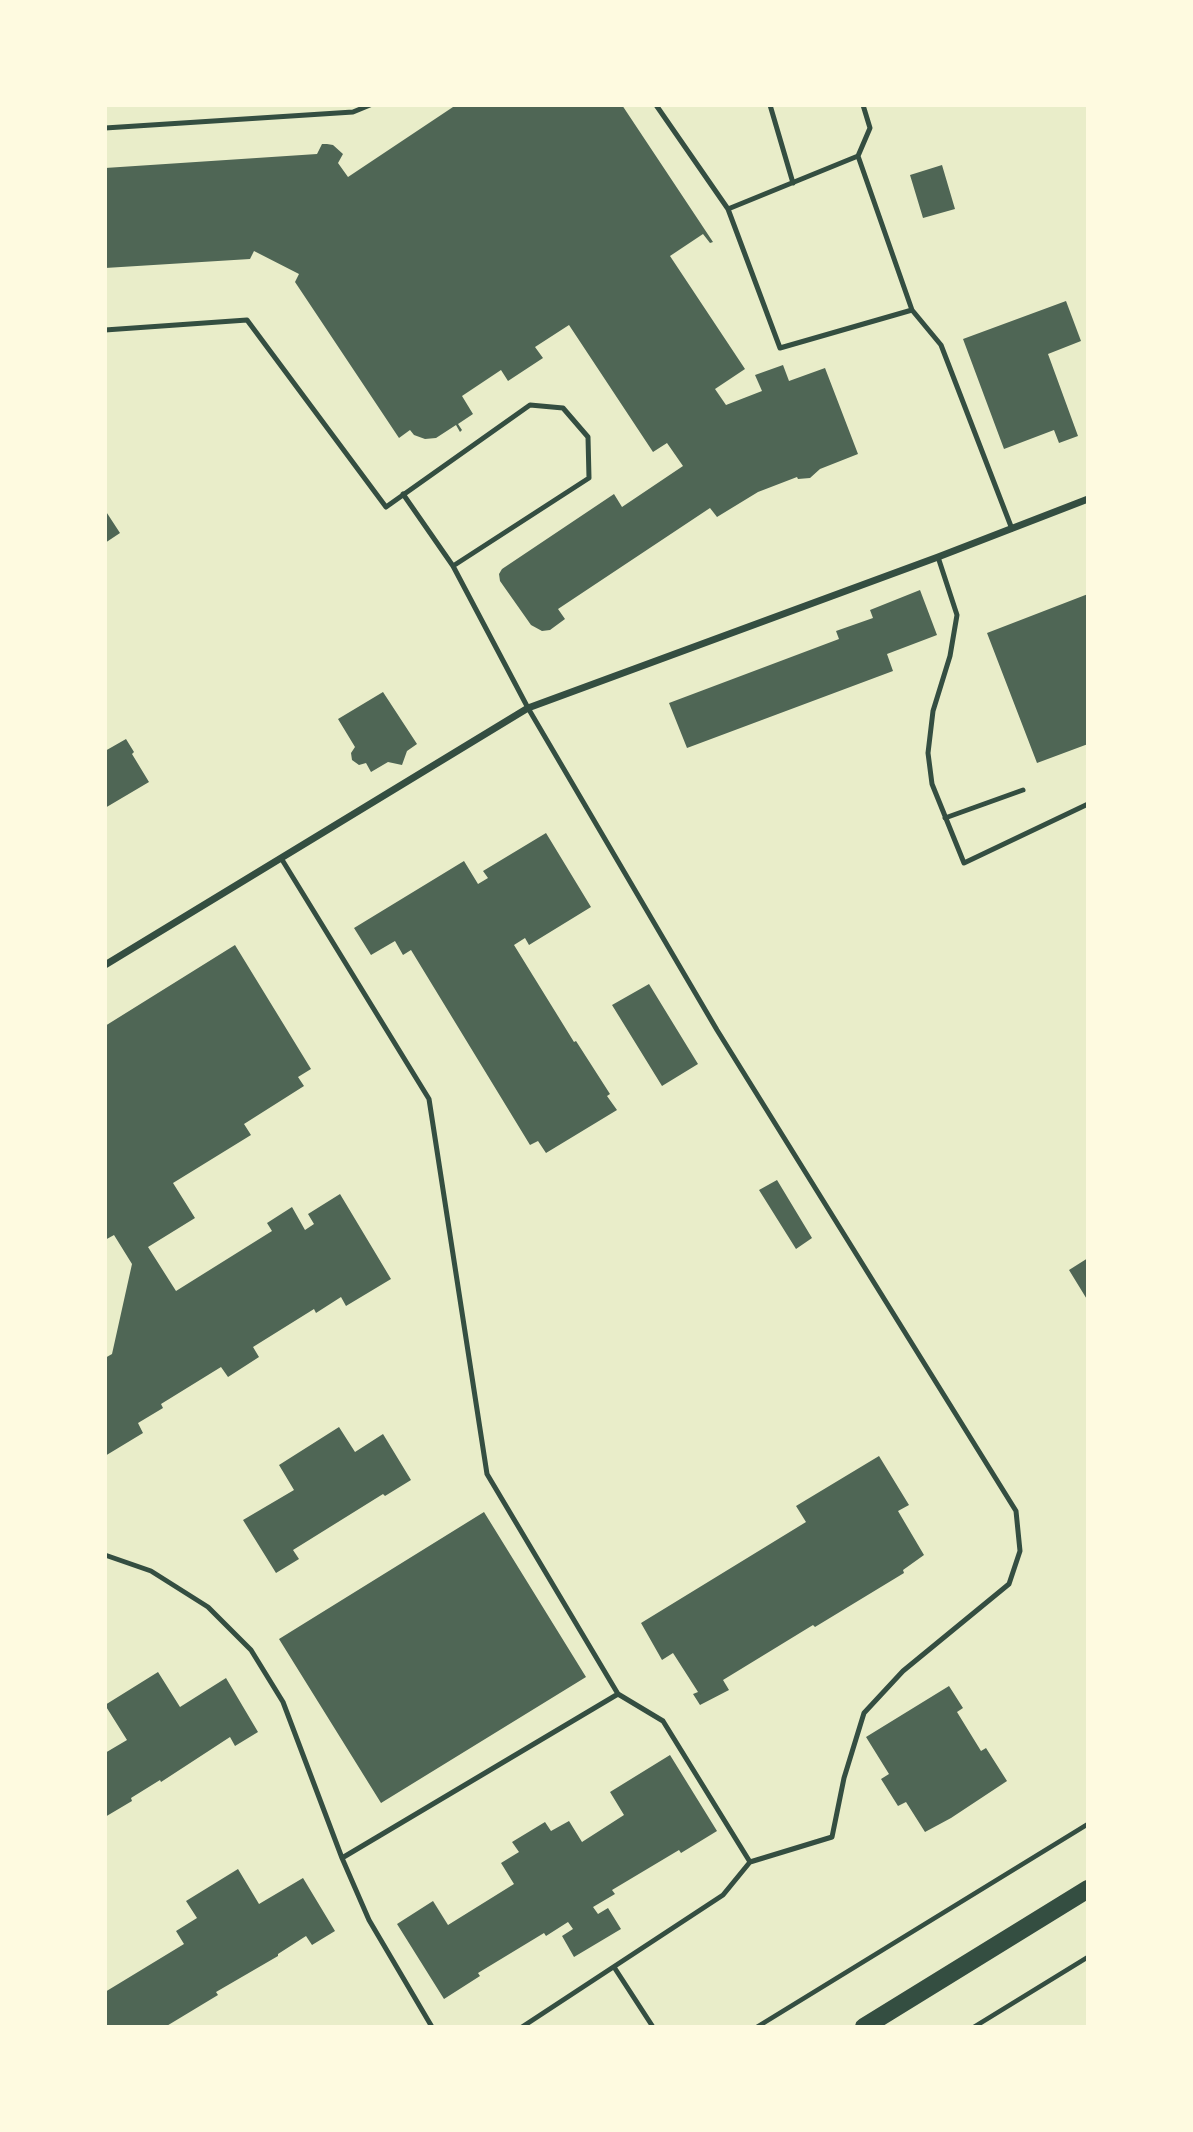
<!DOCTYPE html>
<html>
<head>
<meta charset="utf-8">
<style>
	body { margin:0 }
	#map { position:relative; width:1193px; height:2132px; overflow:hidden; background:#e9edc9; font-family:"Crimson Pro",serif }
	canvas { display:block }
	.frame { position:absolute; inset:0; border:107px solid #fefae0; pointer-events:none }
</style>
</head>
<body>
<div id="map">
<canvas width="1193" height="2132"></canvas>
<div class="frame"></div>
</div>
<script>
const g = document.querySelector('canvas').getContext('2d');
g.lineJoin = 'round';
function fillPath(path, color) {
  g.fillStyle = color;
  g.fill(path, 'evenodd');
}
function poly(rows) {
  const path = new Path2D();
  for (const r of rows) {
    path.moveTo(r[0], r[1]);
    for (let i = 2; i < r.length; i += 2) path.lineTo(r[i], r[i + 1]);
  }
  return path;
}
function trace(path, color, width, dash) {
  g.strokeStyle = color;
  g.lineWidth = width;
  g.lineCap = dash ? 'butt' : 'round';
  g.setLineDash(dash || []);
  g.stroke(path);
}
fillPath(poly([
	[456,105,622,105,713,242,710,243,703,234,670,256,745,369,715,389,726,405,762,391,755,375,783,365,789,381,825,368,858,454,820,469,810,478,798,479,797,477,758,492,717,517,710,508,558,609,565,619,550,630,542,631,531,625,500,581,499,574,502,569,614,494,622,507,683,466,667,443,653,452,569,325,535,347,543,358,508,381,501,370,462,396,473,414,458,424,462,430,460,432,456,425,436,438,425,439,414,435,410,430,399,438,295,282,299,274,254,251,250,259,105,268,105,168,317,154,322,144,327,144,333,145,343,154,338,163,348,177],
	[942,165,955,209,923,218,910,175],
	[1066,301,1081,341,1048,354,1078,436,1059,443,1054,430,1004,449,963,339],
	[105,510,120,533,105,543],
	[920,590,937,635,887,654,893,671,687,748,669,703,839,639,836,631,873,618,870,610],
	[1088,594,1088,744,1037,763,987,633],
	[383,692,417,744,407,751,402,765,388,762,371,772,366,763,359,765,352,760,351,753,355,747,338,719],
	[126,739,134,752,132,754,149,782,105,808,105,751],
	[546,833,591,907,529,945,525,938,514,945,574,1042,576,1041,610,1094,607,1096,617,1110,546,1153,538,1141,530,1145,411,950,403,955,395,941,371,955,354,928,464,861,478,884,488,878,483,871],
	[235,945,311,1069,298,1077,304,1086,244,1124,251,1135,173,1183,195,1218,148,1247,176,1291,272,1231,267,1223,292,1207,305,1230,314,1224,308,1214,340,1194,391,1279,346,1306,341,1297,316,1313,314,1309,253,1347,259,1357,228,1377,221,1367,161,1404,163,1408,138,1423,143,1433,105,1456,105,1358,112,1354,132,1264,114,1235,105,1240,105,1026],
	[649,984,698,1064,662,1086,612,1005],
	[777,1180,812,1238,796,1249,759,1190],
	[1088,1258,1088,1301,1069,1270],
	[339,1427,355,1452,383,1434,411,1480,385,1496,383,1494,293,1550,299,1559,276,1573,243,1520,294,1490,279,1465],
	[879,1456,909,1505,898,1511,924,1555,903,1570,904,1573,815,1627,813,1625,723,1680,729,1690,700,1705,693,1694,698,1692,673,1653,662,1660,641,1623,806,1522,796,1506],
	[484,1512,586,1677,381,1803,279,1639],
	[158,1672,180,1707,226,1678,258,1732,235,1746,230,1737,161,1782,160,1780,131,1798,132,1801,105,1817,105,1753,127,1740,105,1705],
	[949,1686,963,1708,957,1712,981,1751,986,1748,1007,1781,951,1818,925,1832,906,1802,898,1806,881,1779,889,1774,866,1737],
	[670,1755,717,1831,681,1853,679,1850,612,1890,615,1894,593,1907,598,1914,608,1908,621,1929,574,1957,562,1936,573,1929,568,1922,546,1936,544,1933,478,1973,480,1976,444,1999,397,1924,433,1901,448,1925,514,1884,501,1863,519,1852,512,1842,545,1822,551,1831,569,1821,582,1842,624,1815,610,1792],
	[238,1869,259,1904,303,1878,335,1931,312,1945,306,1936,278,1954,278,1956,216,1992,218,1995,165,2027,105,2027,105,1992,184,1944,176,1931,197,1918,186,1901]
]), '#4f6655');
trace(poly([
	[757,2027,1088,1824],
	[974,2027,1088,1957]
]), '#344e41', 4.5);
trace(poly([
	[656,105,728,209,780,348,912,310,858,156,728,209],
	[770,105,793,183],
	[105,128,353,112,370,105],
	[858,156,870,128,863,105],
	[912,310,941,345,1012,529],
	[105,330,247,320,386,507,530,405,563,408,588,437,589,478,453,566,528,708,717,1030,1016,1511,1020,1551,1009,1584,903,1671,864,1713,844,1778,832,1837,750,1862,723,1895,522,2027],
	[403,494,453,566],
	[938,557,957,615,950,656,933,711,928,753,932,784,964,863,1088,804],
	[945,818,1023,790],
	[281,858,429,1099,487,1474,618,1694,342,1858],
	[105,1555,151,1571,208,1607,251,1650,283,1702,342,1858,369,1920,432,2027],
	[618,1694,663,1721,750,1862],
	[614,1967,653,2027]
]), '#344e41', 5);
trace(poly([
	[105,965,528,708,938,557,1088,499]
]), '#344e41', 7);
trace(poly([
	[864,2027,1088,1889]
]), '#344e41', 18);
</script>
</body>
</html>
